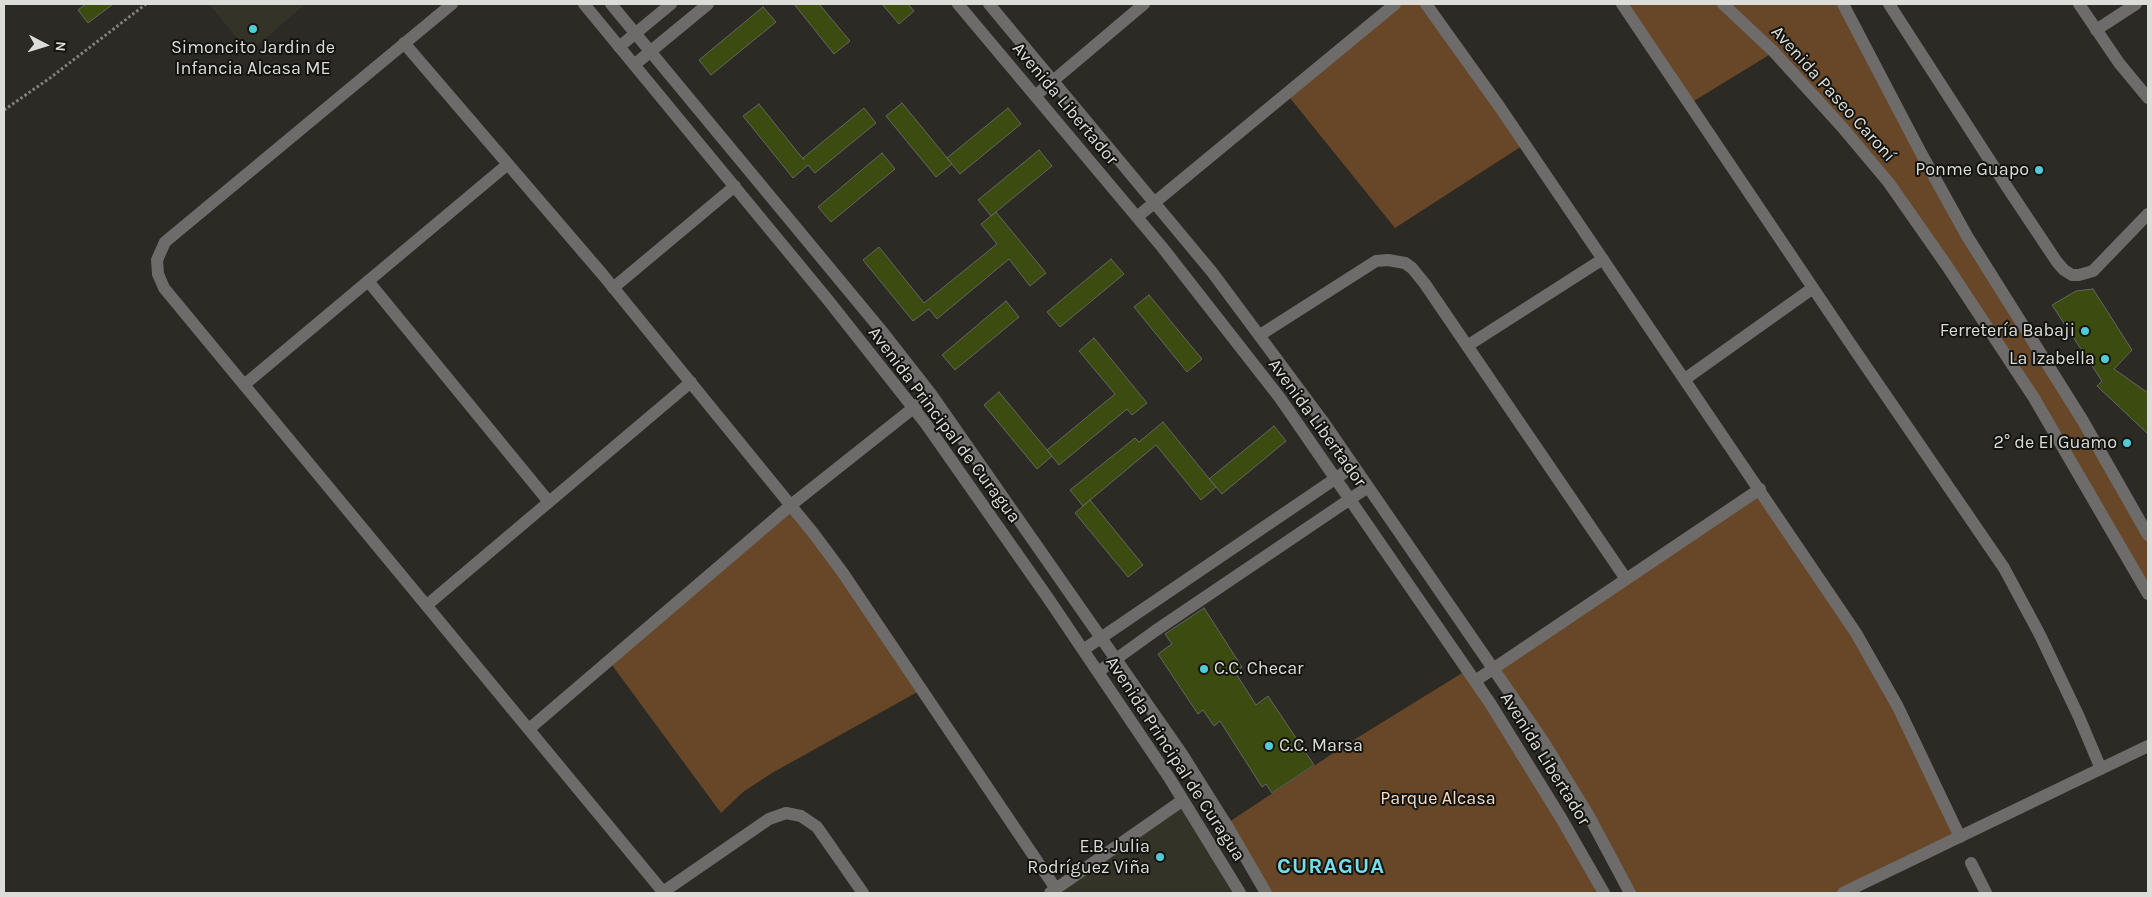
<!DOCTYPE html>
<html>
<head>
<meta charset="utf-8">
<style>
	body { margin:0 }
	#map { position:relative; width:2152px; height:897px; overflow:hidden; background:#2b2a25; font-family:Karla,sans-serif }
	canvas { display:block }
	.frame { position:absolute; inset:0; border:5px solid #dcdcd9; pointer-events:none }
	.north { position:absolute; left:20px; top:20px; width:50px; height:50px; -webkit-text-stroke:4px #131310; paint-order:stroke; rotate:95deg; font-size:14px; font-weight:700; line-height:20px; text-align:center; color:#dcdcd9 }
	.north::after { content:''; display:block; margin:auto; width:18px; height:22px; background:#dcdcd9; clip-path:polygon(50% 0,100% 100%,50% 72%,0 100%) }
</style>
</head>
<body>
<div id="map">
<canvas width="2152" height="897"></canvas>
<div class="frame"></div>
<div class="north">N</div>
</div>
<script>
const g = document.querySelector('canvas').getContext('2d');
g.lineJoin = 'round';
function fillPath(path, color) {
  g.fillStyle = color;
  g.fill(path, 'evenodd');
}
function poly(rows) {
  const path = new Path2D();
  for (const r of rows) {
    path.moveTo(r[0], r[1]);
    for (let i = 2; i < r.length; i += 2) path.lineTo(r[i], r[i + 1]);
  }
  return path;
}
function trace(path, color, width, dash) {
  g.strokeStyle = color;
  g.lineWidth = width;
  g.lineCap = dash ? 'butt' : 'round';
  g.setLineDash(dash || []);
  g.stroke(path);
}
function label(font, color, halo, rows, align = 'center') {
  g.font = font + ' Karla,sans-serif';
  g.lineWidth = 4;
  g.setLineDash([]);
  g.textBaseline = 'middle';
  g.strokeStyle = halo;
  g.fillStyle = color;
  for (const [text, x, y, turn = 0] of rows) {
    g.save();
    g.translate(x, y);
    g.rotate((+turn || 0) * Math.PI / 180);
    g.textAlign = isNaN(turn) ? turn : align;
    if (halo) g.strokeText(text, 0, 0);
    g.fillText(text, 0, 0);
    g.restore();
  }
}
fillPath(poly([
	[209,4,305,4,249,53],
	[1183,800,1240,893,1050,893]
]), '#343327');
fillPath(poly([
	[1395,4,1426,4,1525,144,1395,228,1286,93],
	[1622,4,1843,4,1921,153,2148,535,2148,594,2134,568,1923,231,1774,52,1689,104],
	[1760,489,1856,633,1960,837,1843,893,1630,893,1494,668],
	[791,505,921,690,772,773,743,792,721,813,609,661],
	[1467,670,1604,893,1266,893,1226,824,1344,746]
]), '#684728');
const building = poly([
	[86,4,113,4,88,23,78,10,86,4],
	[794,4,819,4,850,41,834,54,794,4],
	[882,4,908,4,914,11,899,24,882,4],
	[763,7,776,22,711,75,699,60,763,7],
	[902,103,952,164,936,177,886,116,902,103],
	[759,104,804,160,803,158,864,108,876,123,815,173,808,165,793,178,743,116,759,104],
	[1008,108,1021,124,960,174,947,158,1008,108],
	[1039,150,1052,166,991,216,978,200,1039,150],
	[882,153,895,169,831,222,818,207,882,153],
	[996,212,1046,273,1030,286,1009,259,937,319,929,309,913,321,863,260,879,247,924,303,997,244,981,224,996,212],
	[1111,259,1124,274,1060,327,1047,312,1111,259],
	[2093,289,2132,350,2114,369,2148,393,2148,434,2097,386,2102,381,2052,305,2076,291,2093,289],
	[1149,295,1202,359,1187,372,1134,307,1149,295],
	[1006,301,1019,317,955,370,942,355,1006,301],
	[1094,338,1147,403,1132,415,1127,409,1059,465,1047,450,1115,394,1079,351,1094,338],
	[999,392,1052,456,1037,469,984,405,999,392],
	[1163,422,1216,487,1201,500,1156,445,1083,506,1070,490,1135,438,1139,442,1163,422],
	[1274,426,1286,441,1222,494,1209,479,1274,426],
	[1090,500,1143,565,1128,577,1075,513,1090,500],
	[1204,608,1242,667,1235,672,1256,705,1268,696,1314,765,1272,793,1266,784,1262,787,1220,721,1214,726,1203,710,1198,714,1158,654,1172,644,1165,634,1204,608]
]);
fillPath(building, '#3c4c11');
trace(building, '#646761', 1);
trace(poly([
	[4,110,50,78,146,4]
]), '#82827e', 3, [2.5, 2.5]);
trace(poly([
	[452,4,165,242,157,260,158,274,164,288,664,893],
	[584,4,828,300,926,424,1048,598,1170,779,1240,893],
	[611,4,881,330,931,394,1182,754,1229,829,1266,893],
	[958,4,1162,247,1280,398,1490,703,1561,818,1604,893],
	[989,4,1212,272,1322,420,1543,741,1590,818,1630,893],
	[1426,4,1499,106,1856,633,1898,707,1960,837],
	[1622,4,1850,343,2004,568,2040,635,2079,717,2101,769],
	[1723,4,1774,52,1842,127,1889,183,1947,266,2034,398,2148,594],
	[1843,4,1921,153,1967,236,2083,421,2148,535],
	[1889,4,2007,187,2057,262,2064,270,2072,275,2079,275,2093,271,2148,214],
	[2079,4,2119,63,2148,98],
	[2096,30,2136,4],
	[404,43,603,275,814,534,843,573,1056,889],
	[619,47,671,4],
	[634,65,708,4],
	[1035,96,1144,4],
	[1137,217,1395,4],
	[368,281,549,502],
	[613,288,735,186],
	[1260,335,1376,261,1388,260,1405,263,1412,268,1425,284,1626,579],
	[1467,346,1603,259],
	[1685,379,1813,288],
	[244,385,508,164],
	[427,605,691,382],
	[1083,650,1354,466],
	[1098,672,1155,631,1368,487],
	[1475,681,1760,489],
	[529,729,791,505,931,394],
	[1971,863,1986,893],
	[663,892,769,819,786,813,801,816,817,827,863,893],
	[1050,893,1183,800],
	[1843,893,2148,746]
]), '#6e6c6a', 12);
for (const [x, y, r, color] of [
	[253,29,5,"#52cbd7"],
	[2039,170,5,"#52cbd7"],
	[2085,331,5,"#52cbd7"],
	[2105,359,5,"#52cbd7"],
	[2127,443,5,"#52cbd7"],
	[1204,669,5,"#52cbd7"],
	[1269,746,5,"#52cbd7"],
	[1160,857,5,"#52cbd7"]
]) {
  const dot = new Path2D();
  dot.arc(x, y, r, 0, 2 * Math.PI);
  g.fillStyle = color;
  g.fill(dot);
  trace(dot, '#131310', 2);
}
label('18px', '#dcdcd9', '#131310', [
	["Simoncito Jardin de",253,48,"center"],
	["Infancia Alcasa ME",253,69,"center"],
	["Ponme Guapo",2029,170],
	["Ferretería Babaji",2075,331],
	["La Izabella",2095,359],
	["2° de El Guamo",2117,443],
	["C.C. Checar",1214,669,"left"],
	["C.C. Marsa",1279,746,"left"],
	["E.B. Julia",1150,847],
	["Rodríguez Viña",1150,868]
], 'right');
label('18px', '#dcdcd9', '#131310', [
	["Avenida Paseo Caroní",1833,94,48],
	["Avenida Libertador",1065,104,50],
	["Avenida Libertador",1317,423,54],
	["Avenida Principal de Curagua",944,425,53],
	["Avenida Principal de Curagua",1175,759,57],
	["Avenida Libertador",1545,759,58]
]);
label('18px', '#f9dcc4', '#131310', [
	["Parque Alcasa",1438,799]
]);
g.letterSpacing = '1px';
label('bold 22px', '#75e0eb', '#131310', [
	["CURAGUA",1331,867]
]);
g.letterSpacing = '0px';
</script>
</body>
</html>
